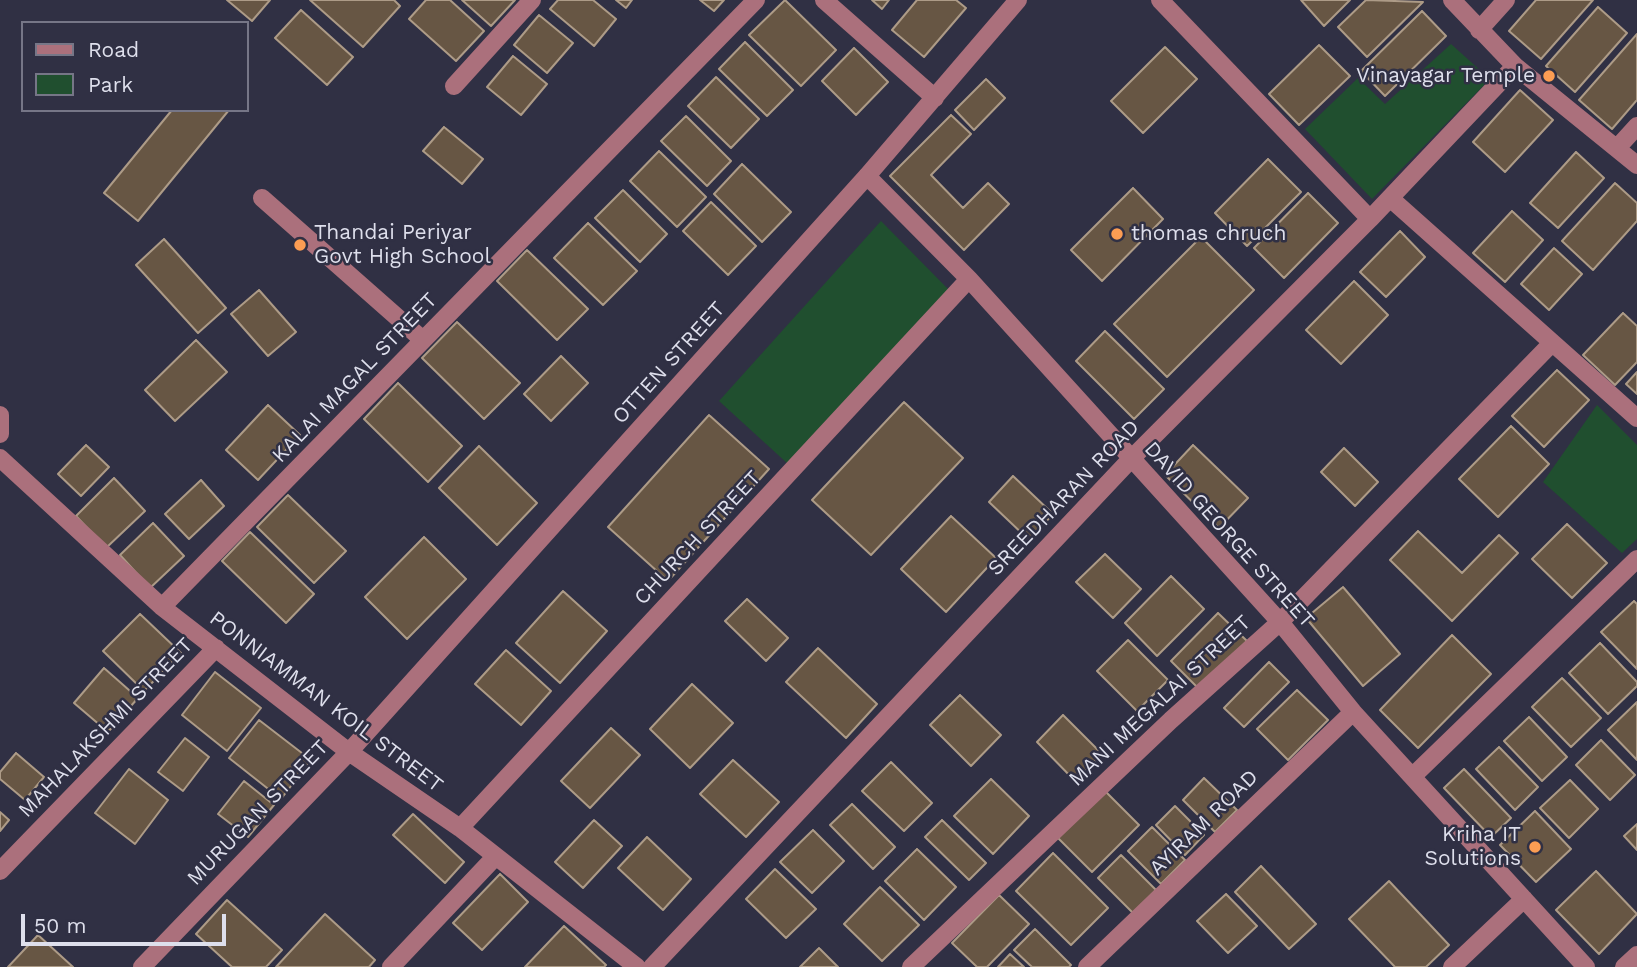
<!DOCTYPE html>
<html>
<head>
<meta charset="utf-8">
<style>
	body { margin:0 }
	#map { position:relative; width:1637px; height:967px; overflow:hidden; background:#303044; font-family:"Work Sans",sans-serif }
	canvas { display:block }
	.legend { position:absolute; left:21px; top:21px; width:228px; height:91px; box-sizing:border-box; background:#303044; border:2px solid #767687; margin:0; padding:9px 12px; list-style:none; font-size:21px; color:#dedfec }
	.legend li { display:flex; align-items:center; gap:14px; height:35px }
	.legend b { width:35px; border:2px solid #767687 }
	.scale { position:absolute; left:21px; top:914px; width:205px; height:32px; box-sizing:border-box; border:4px solid #dedfec; border-top:0; padding-left:9px; font-size:21px; line-height:24px; white-space:nowrap; color:#dedfec; -webkit-text-stroke:5px #303044; paint-order:stroke }
</style>
</head>
<body>
<div id="map">
<canvas width="1637" height="967"></canvas>
<ul class="legend">
<li><b style="height:9px;background:#ab707c"></b>Road</li>
<li><b style="height:19px;background:#204f2f"></b>Park</li>
</ul>
<div class="scale">50 m</div>
</div>
<script>
const g = document.querySelector('canvas').getContext('2d');
g.lineJoin = 'round';
function fillPath(path, color) {
  g.fillStyle = color;
  g.fill(path, 'evenodd');
}
function poly(rows) {
  const path = new Path2D();
  for (const r of rows) {
    path.moveTo(r[0], r[1]);
    for (let i = 2; i < r.length; i += 2) path.lineTo(r[i], r[i + 1]);
  }
  return path;
}
function trace(path, color, width, dash) {
  g.strokeStyle = color;
  g.lineWidth = width;
  g.lineCap = dash ? 'butt' : 'round';
  g.setLineDash(dash || []);
  g.stroke(path);
}
function label(font, color, halo, rows, align = 'center') {
  g.font = font + ' "Work Sans",sans-serif';
  g.lineWidth = 5;
  g.setLineDash([]);
  g.textBaseline = 'middle';
  g.strokeStyle = halo;
  g.fillStyle = color;
  for (const [text, x, y, turn = 0] of rows) {
    g.save();
    g.translate(x, y);
    g.rotate((+turn || 0) * Math.PI / 180);
    g.textAlign = isNaN(turn) ? turn : align;
    if (halo) g.strokeText(text, 0, 0);
    g.fillText(text, 0, 0);
    g.restore();
  }
}
fillPath(poly([
	[1451,44,1490,79,1372,199,1305,129,1358,78,1385,104],
	[881,221,950,291,788,464,719,401],
	[1597,405,1637,445,1637,539,1622,553,1543,482]
]), '#204f2f');
const building = poly([
	[227,0,270,0,252,21,227,0],
	[310,0,394,0,400,6,363,47,310,0],
	[426,0,450,0,484,31,456,61,409,19,426,0],
	[462,0,515,0,491,26,462,0],
	[558,0,593,0,616,19,594,46,550,9,558,0],
	[616,0,632,0,626,8,616,0],
	[700,0,724,0,714,11,700,0],
	[785,0,836,50,801,86,749,35,785,0],
	[872,0,889,0,882,9,872,0],
	[917,0,956,0,966,8,924,57,892,30,917,0],
	[1301,0,1350,0,1324,26,1301,0],
	[1366,0,1423,2,1367,57,1338,27,1366,0],
	[1536,0,1593,0,1541,59,1509,31,1536,0],
	[1598,7,1627,33,1575,92,1546,66,1598,7],
	[301,10,353,57,327,85,275,38,301,10],
	[1422,11,1446,36,1385,96,1361,71,1422,11],
	[539,15,573,43,547,73,514,45,539,15],
	[1637,34,1637,100,1612,129,1579,100,1637,34],
	[745,42,793,90,767,116,719,69,745,42],
	[1319,45,1350,76,1299,125,1269,94,1319,45],
	[1165,47,1197,79,1143,133,1111,101,1165,47],
	[854,48,888,82,856,115,822,81,854,48],
	[513,56,547,84,521,115,487,87,513,56],
	[716,77,759,119,731,148,688,106,716,77],
	[986,79,1005,98,974,130,955,110,986,79],
	[1520,90,1553,120,1505,172,1473,142,1520,90],
	[172,110,229,110,138,221,104,193,172,110],
	[951,115,971,134,931,175,963,208,988,183,1009,204,964,250,890,176,951,115],
	[686,116,731,161,707,186,661,141,686,116],
	[444,127,483,159,462,184,423,151,444,127],
	[659,151,706,197,677,227,630,181,659,151],
	[1576,152,1604,178,1558,228,1530,203,1576,152],
	[1268,159,1301,192,1247,246,1215,213,1268,159],
	[742,164,791,212,762,242,714,194,742,164],
	[1615,183,1637,203,1637,221,1593,270,1562,241,1615,183],
	[1133,188,1163,219,1102,281,1071,250,1133,188],
	[623,190,667,234,640,262,595,218,623,190],
	[1308,193,1338,223,1284,278,1254,248,1308,193],
	[711,202,756,246,728,275,683,231,711,202],
	[1512,211,1543,240,1505,282,1473,253,1512,211],
	[588,223,637,271,603,305,554,258,588,223],
	[1400,231,1425,257,1386,297,1360,272,1400,231],
	[1201,237,1254,290,1167,377,1114,324,1201,237],
	[164,239,226,308,198,333,136,265,164,239],
	[1554,248,1582,274,1549,310,1521,284,1554,248],
	[527,250,588,309,557,340,497,281,527,250],
	[1354,281,1388,315,1341,364,1306,330,1354,281],
	[259,290,296,332,268,356,231,314,259,290],
	[1623,313,1637,326,1637,362,1615,385,1583,355,1623,313],
	[457,322,520,383,484,419,422,358,457,322],
	[1105,331,1164,389,1134,419,1076,361,1105,331],
	[196,340,227,372,175,421,145,390,196,340],
	[561,356,588,383,551,421,524,394,561,356],
	[1557,370,1589,400,1544,447,1512,416,1557,370],
	[1637,372,1637,394,1626,384,1637,372],
	[398,383,462,446,428,482,364,419,398,383],
	[904,402,963,458,871,555,812,500,904,402],
	[268,405,300,435,258,480,226,450,268,405],
	[709,415,769,469,668,581,608,527,709,415],
	[1511,426,1549,464,1498,517,1459,479,1511,426],
	[86,445,109,467,81,496,58,474,86,445],
	[1193,445,1248,498,1219,528,1165,475,1193,445],
	[479,446,537,503,497,545,439,488,479,446],
	[1344,448,1378,482,1355,506,1321,472,1344,448],
	[1013,476,1053,514,1029,540,989,502,1013,476],
	[114,478,145,511,106,548,76,516,114,478],
	[201,480,224,506,189,539,165,514,201,480],
	[288,495,346,551,314,583,257,527,288,495],
	[951,516,996,558,946,612,901,569,951,516],
	[153,523,184,556,150,588,120,555,153,523],
	[1567,524,1607,563,1572,598,1532,559,1567,524],
	[1418,531,1462,573,1499,535,1518,553,1452,621,1390,560,1418,531],
	[250,532,314,594,286,623,222,561,250,532],
	[424,537,466,579,407,639,365,597,424,537],
	[1105,554,1141,589,1113,618,1076,582,1105,554],
	[1171,576,1204,609,1157,656,1125,623,1171,576],
	[1343,587,1400,654,1363,686,1306,618,1343,587],
	[563,591,607,631,560,683,516,643,563,591],
	[747,599,788,638,766,661,725,621,747,599],
	[1634,601,1637,604,1637,669,1601,632,1634,601],
	[1218,613,1247,641,1199,689,1171,661,1218,613],
	[140,614,181,653,144,691,103,651,140,614],
	[1452,635,1491,674,1418,748,1380,710,1452,635],
	[1128,640,1168,680,1137,711,1097,671,1128,640],
	[1600,643,1637,682,1637,686,1608,714,1569,673,1600,643],
	[818,648,877,704,846,738,786,682,818,648],
	[506,650,551,691,521,725,475,684,506,650],
	[1269,662,1289,682,1244,727,1224,708,1269,662],
	[104,668,138,698,108,732,74,703,104,668],
	[215,672,261,708,227,751,182,715,215,672],
	[1562,678,1601,718,1571,747,1532,707,1562,678],
	[692,684,733,723,690,768,650,729,692,684],
	[1297,690,1328,720,1288,760,1257,729,1297,690],
	[960,695,1001,735,971,766,930,725,960,695],
	[1637,702,1637,760,1608,730,1637,702],
	[1063,715,1102,754,1075,781,1037,742,1063,715],
	[1529,717,1567,757,1542,781,1504,741,1529,717],
	[259,720,311,760,281,799,229,758,259,720],
	[611,728,640,755,590,808,561,781,611,728],
	[185,738,209,757,183,791,158,772,185,738],
	[1601,740,1635,775,1610,800,1576,765,1601,740],
	[1499,747,1538,787,1515,810,1476,769,1499,747],
	[16,753,44,777,25,800,0,779,0,772,16,753],
	[733,760,779,802,746,837,700,794,733,760],
	[891,762,932,803,904,831,862,791,891,762],
	[129,769,168,800,135,844,95,813,129,769],
	[1464,769,1511,818,1491,837,1444,788,1464,769],
	[1204,778,1237,810,1215,832,1183,800,1204,778],
	[991,779,1029,816,993,854,954,816,991,779],
	[1570,780,1598,809,1569,838,1540,808,1570,780],
	[244,781,274,805,248,837,218,814,244,781],
	[1105,791,1139,825,1092,872,1058,838,1105,791],
	[852,804,895,847,873,869,830,825,852,804],
	[1175,806,1204,835,1185,855,1156,825,1175,806],
	[1535,811,1571,849,1536,882,1500,845,1535,811],
	[0,812,9,820,0,831,0,812],
	[413,814,464,862,445,883,393,835,413,814],
	[594,820,622,846,583,888,555,862,594,820],
	[942,820,986,863,969,880,925,837,942,820],
	[1637,824,1637,850,1624,836,1637,824],
	[1152,827,1185,860,1161,884,1128,851,1152,827],
	[813,830,844,861,812,893,780,862,813,830],
	[647,837,691,879,663,910,618,868,647,837],
	[917,849,956,887,924,920,885,881,917,849],
	[1053,853,1108,908,1071,945,1016,891,1053,853],
	[1121,855,1156,890,1133,913,1098,878,1121,855],
	[1261,866,1316,924,1289,949,1235,892,1261,866],
	[775,869,816,909,786,938,746,899,775,869],
	[1596,871,1637,914,1599,954,1556,910,1596,871],
	[500,874,528,902,482,950,453,923,500,874],
	[1389,881,1449,945,1426,967,1395,967,1349,919,1389,881],
	[880,887,919,925,882,961,844,924,880,887],
	[1226,894,1257,926,1228,953,1197,921,1226,894],
	[999,895,1029,924,987,967,977,967,952,943,999,895],
	[227,900,282,950,266,967,232,967,196,934,227,900],
	[325,914,375,960,369,967,276,967,325,914],
	[564,926,606,965,604,967,525,967,564,926],
	[1035,929,1071,965,1069,967,1032,967,1014,950,1035,929],
	[38,935,73,967,8,967,38,935],
	[819,948,838,967,800,967,819,948],
	[1010,954,1024,967,998,967,1010,954]
]);
fillPath(building, '#675644');
trace(building, '#ad9b87', 2);
trace(poly([
	[824,0,935,98],
	[1160,0,1370,219],
	[1452,0,1515,66,1637,165],
	[1479,30,1506,0],
	[454,86,532,0],
	[1617,148,1637,126],
	[867,176,969,279,1280,622,1353,712,1586,967],
	[262,198,423,340],
	[1390,198,1637,418],
	[0,415,0,434],
	[0,458,162,607,349,752,460,828,637,967],
	[162,607,756,0],
	[1413,776,1637,559],
	[460,828,969,279],
	[0,871,216,648],
	[142,967,349,752,867,176,1018,0],
	[391,967,495,857],
	[652,967,1130,460,1370,219,1515,66],
	[911,967,1171,720,1280,622,1552,343],
	[1087,967,1353,712],
	[1452,967,1524,899],
	[1624,967,1637,955]
]), '#ab707c', 18);
for (const [x, y, r, color] of [
	[1549,76,7,"#fc9d53"],
	[1117,234,7,"#fc9d53"],
	[300,245,7,"#fc9d53"],
	[1535,847,7,"#fc9d53"]
]) {
  const dot = new Path2D();
  dot.arc(x, y, r, 0, 2 * Math.PI);
  g.fillStyle = color;
  g.fill(dot);
  trace(dot, '#303044', 2.5);
}
label('21px', '#dedfec', '#303044', [
	["Vinayagar Temple",1535,76],
	["Thandai Periyar",314,233,"left"],
	["Govt High School",314,257,"left"],
	["thomas chruch",1131,234,"left"],
	["Kriha IT",1521,835],
	["Solutions",1521,859]
], 'right');
label('21px', '#dedfec', '#303044', [
	["OTTEN STREET",669,363,-48],
	["KALAI MAGAL STREET",355,378,-46],
	["SREEDHARAN ROAD",1064,498,-46],
	["DAVID GEORGE STREET",1229,535,48],
	["CHURCH STREET",698,538,-47],
	["MANI MEGALAI STREET",1160,701,-43],
	["PONNIAMMAN KOIL STREET",326,702,37],
	["MAHALAKSHMI STREET",106,728,-46],
	["MURUGAN STREET",258,813,-46],
	["AYIRAM ROAD",1204,823,-44]
]);
</script>
</body>
</html>
